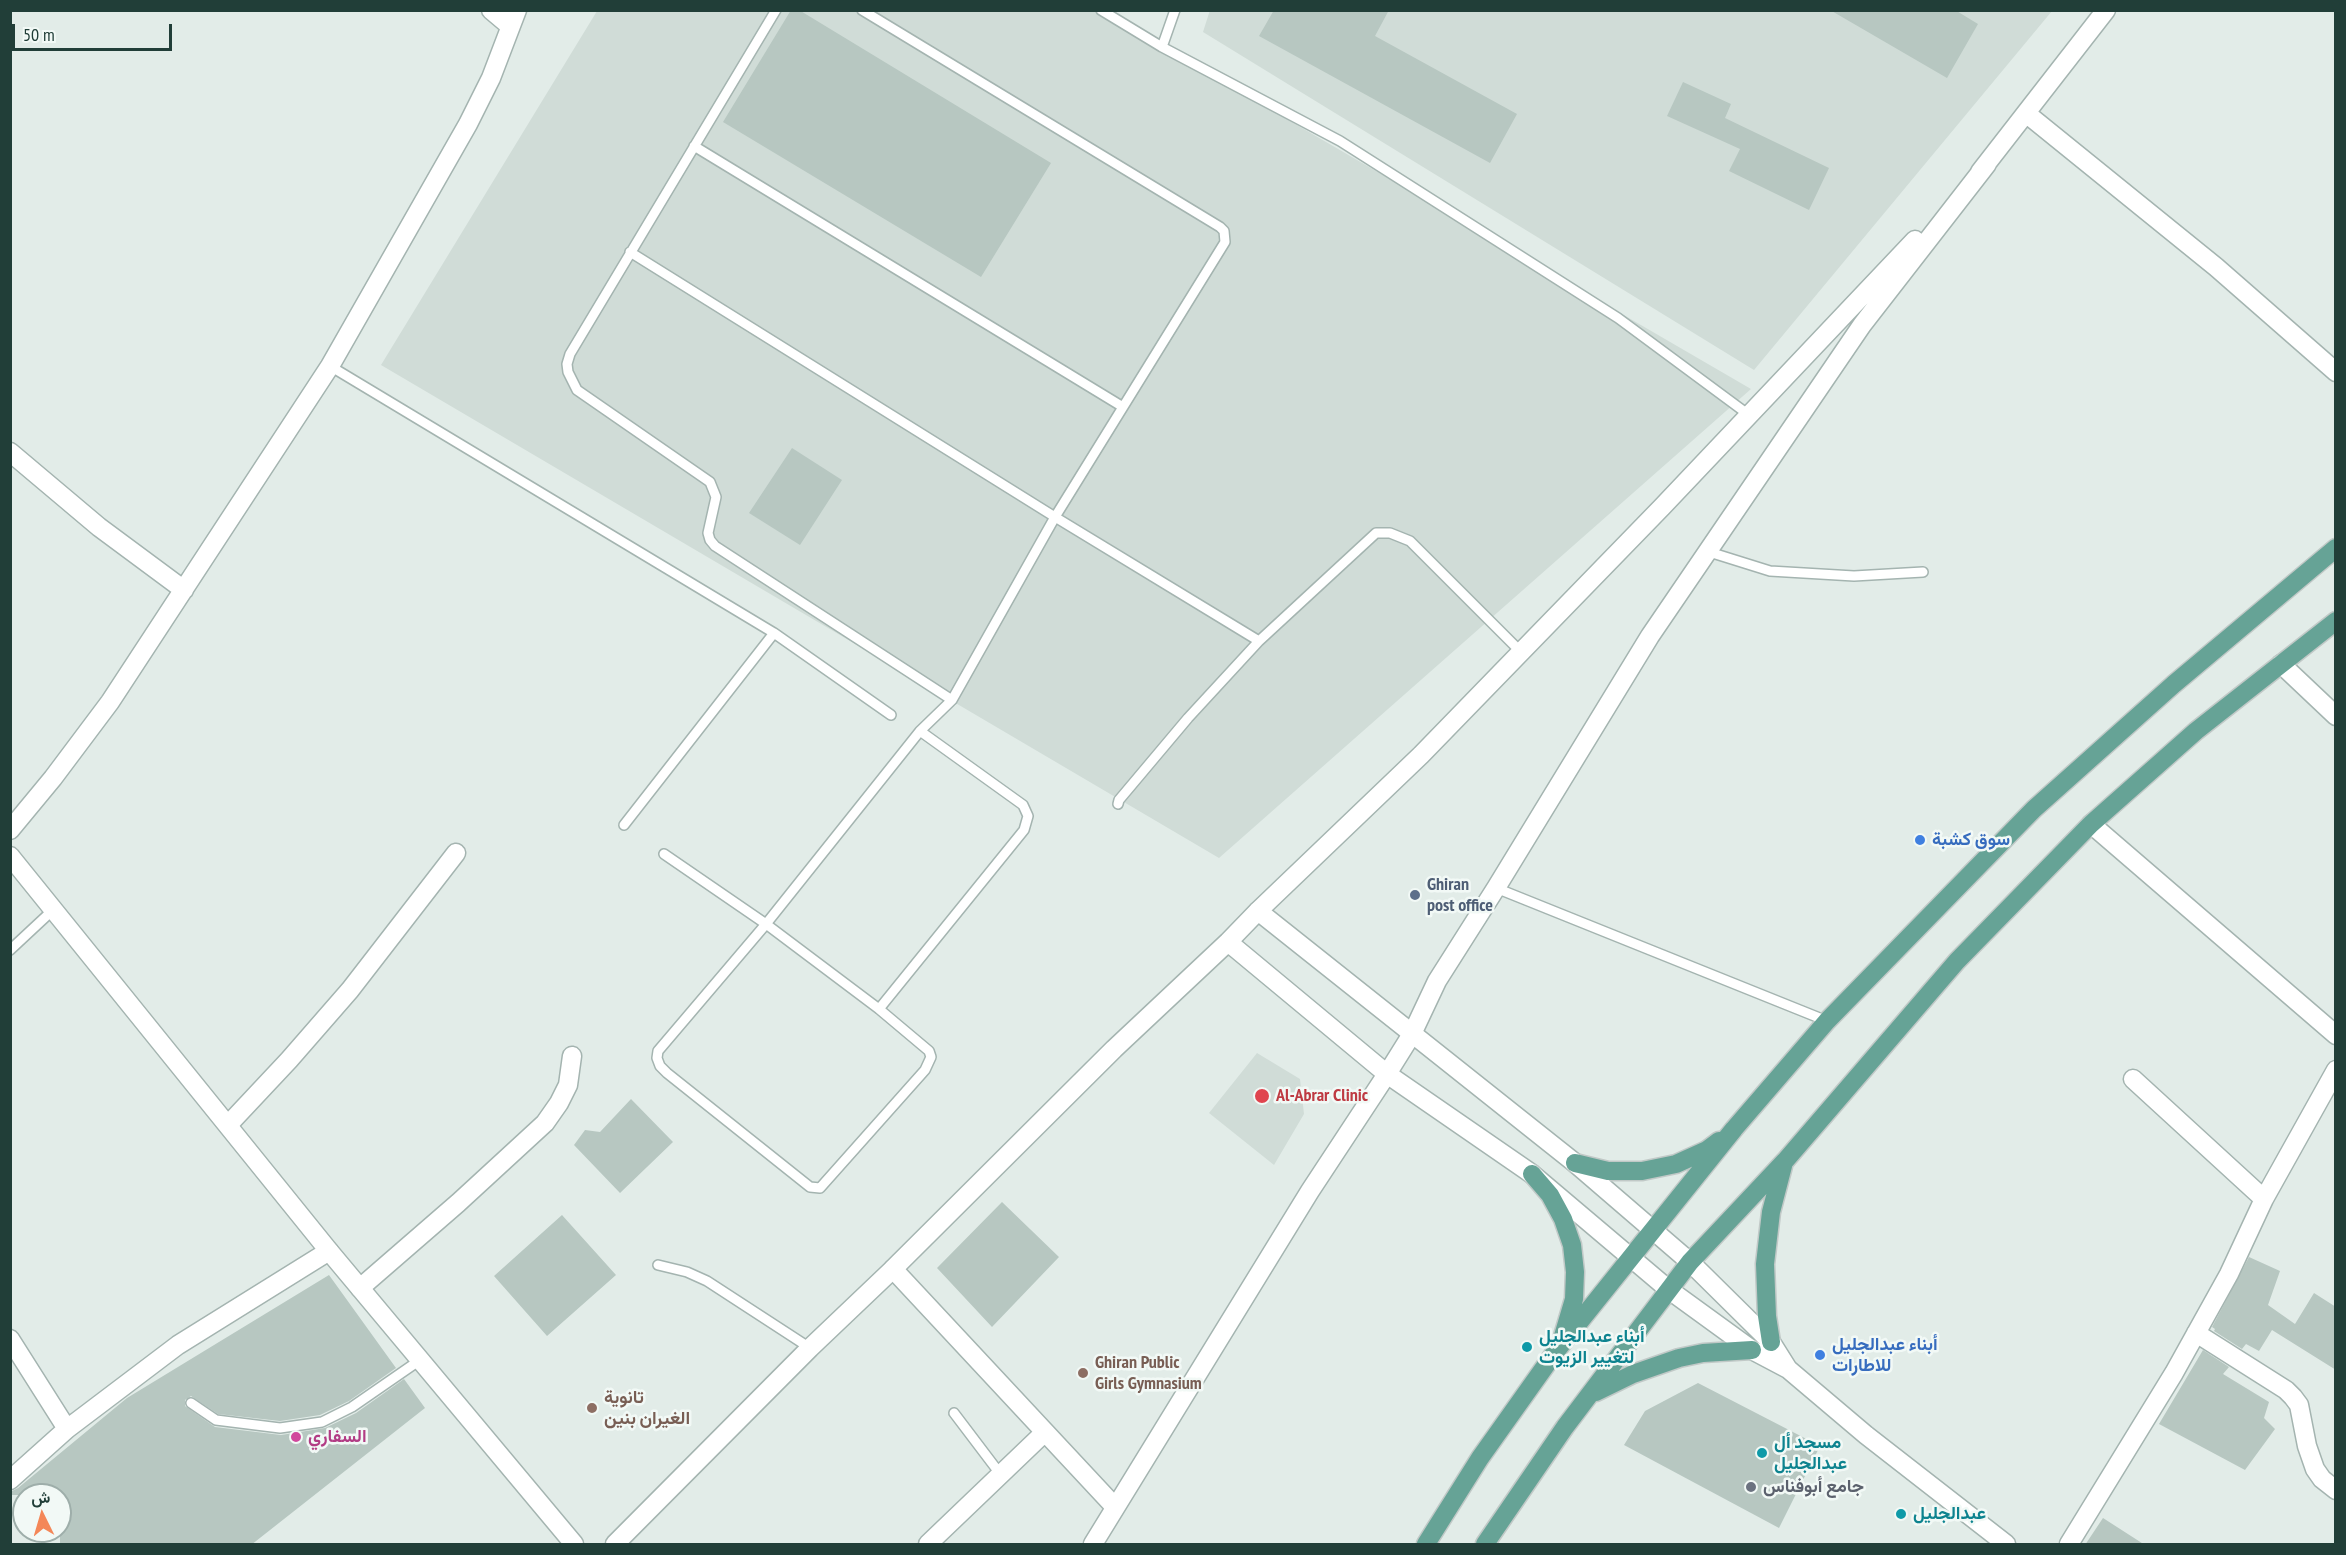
<!DOCTYPE html>
<html>
<head>
<meta charset="utf-8">
<style>
	body { margin:0 }
	#map { position:relative; width:2346px; height:1555px; overflow:hidden; background:#e2ece8; font-family:"PT Sans Narrow",Vazirmatn,sans-serif }
	canvas { display:block }
	.frame { position:absolute; inset:0; border:12px solid #213e38; pointer-events:none }
	.north { position:absolute; left:12px; top:1483px; width:60px; height:60px; box-sizing:border-box; background:#f2f9f6; border:2px solid #9eaeaa; border-radius:50%; rotate:355deg; font-size:16px; font-weight:700; line-height:24px; text-align:center; color:#213e38 }
	.north::after { content:''; display:block; margin:auto; width:21px; height:27px; background:#f48758; clip-path:polygon(50% 0,100% 100%,50% 72%,0 100%) }
	.scale { position:absolute; left:12px; top:24px; width:160px; height:27px; box-sizing:border-box; border:3px solid #213e38; border-top:0; padding-left:8px; font-size:18px; line-height:21px; white-space:nowrap; color:#213e38; -webkit-text-stroke:4px #f2f9f6; paint-order:stroke }
</style>
</head>
<body>
<div id="map">
<canvas width="2346" height="1555"></canvas>
<div class="frame"></div>
<div class="north">ش</div>
<div class="scale">50 m</div>
</div>
<script>
const g = document.querySelector('canvas').getContext('2d');
g.lineJoin = 'round';
function fillPath(path, color) {
  g.fillStyle = color;
  g.fill(path, 'evenodd');
}
function poly(rows) {
  const path = new Path2D();
  for (const r of rows) {
    path.moveTo(r[0], r[1]);
    for (let i = 2; i < r.length; i += 2) path.lineTo(r[i], r[i + 1]);
  }
  return path;
}
function trace(path, color, width, dash) {
  g.strokeStyle = color;
  g.lineWidth = width;
  g.lineCap = dash ? 'butt' : 'round';
  g.setLineDash(dash || []);
  g.stroke(path);
}
function label(font, color, halo, rows, align = 'center') {
  g.font = font + ' "PT Sans Narrow",Vazirmatn,sans-serif';
  g.lineWidth = 5;
  g.setLineDash([]);
  g.textBaseline = 'middle';
  g.strokeStyle = halo;
  g.fillStyle = color;
  for (const [text, x, y, turn = 0] of rows) {
    g.save();
    g.translate(x, y);
    g.rotate((+turn || 0) * Math.PI / 180);
    g.textAlign = isNaN(turn) ? turn : align;
    if (halo) g.strokeText(text, 0, 0);
    g.fillText(text, 0, 0);
    g.restore();
  }
}
fillPath(poly([
	[1099,10,1751,389,1219,858,381,365,597,11],
	[1210,10,2052,11,1754,370,1203,32],
	[1257,1053,1300,1079,1304,1114,1274,1165,1209,1113]
]), '#d0dcd7');
fillPath(poly([
	[791,10,799,10,1051,163,981,277,723,122],
	[1274,10,1389,10,1375,36,1517,114,1490,163,1259,36],
	[1830,10,1955,10,1978,24,1947,78],
	[1683,82,1731,104,1725,118,1829,168,1809,210,1729,171,1740,149,1667,116],
	[792,448,842,480,800,545,749,513],
	[631,1099,673,1142,620,1193,574,1145,585,1130,600,1132],
	[1002,1202,1059,1257,992,1327,937,1268],
	[562,1215,616,1275,547,1336,494,1276],
	[2249,1257,2280,1271,2268,1305,2295,1324,2314,1293,2336,1307,2336,1370,2272,1330,2259,1351,2246,1344,2242,1349,2214,1331,2215,1329,2212,1327],
	[329,1275,396,1368,349,1401,320,1415,280,1421,218,1414,191,1396,185,1400,185,1406,215,1427,281,1435,325,1428,356,1413,404,1379,425,1408,251,1545,60,1545,60,1495,10,1495,10,1492,18,1488,127,1398],
	[2203,1350,2229,1367,2223,1374,2269,1402,2264,1418,2275,1429,2245,1470,2159,1424],
	[1698,1383,1820,1446,1779,1528,1624,1445,1645,1411],
	[2103,1518,2145,1545,2085,1545]
]), '#b7c7c1');
const service = poly([
	[776,10,570,354,567,364,568,372,577,390,710,482,716,497,708,533,710,540,715,546,952,700],
	[1101,10,1162,47,1340,141,1618,318,1749,415],
	[1162,47,1175,10],
	[694,146,1123,407],
	[630,252,1055,517,1259,641],
	[330,366,774,633],
	[1706,551,1770,571,1854,576,1923,572],
	[1118,804,1119,800,1188,718,1259,641,1376,533,1390,533,1410,541,1521,652],
	[624,825,774,633,891,715],
	[664,854,766,924,879,1009,929,1051,931,1057,925,1070,820,1188,810,1187,667,1073,660,1066,657,1058,658,1051,766,924,920,731,952,700,1055,517,1225,242,1224,231,1220,227,862,10],
	[1496,888,1827,1021],
	[10,950,54,909],
	[879,1009,1024,830,1028,816,1023,805,920,731],
	[658,1265,687,1272,707,1281,810,1348],
	[191,1403,216,1420,280,1428,322,1422,352,1407,420,1360],
	[954,1413,1001,1475]
]);
const minor = poly([
	[491,10,510,26],
	[2027,114,2216,267,2336,372],
	[1980,172,2106,10],
	[10,452,99,527,184,590],
	[2281,664,2336,716],
	[2091,824,2336,1035],
	[10,830,53,778,110,702,330,366,468,124,491,78,517,10],
	[1258,911,1421,755,1662,507,1915,240],
	[2133,1079,2264,1199],
	[228,1125,289,1060,350,990,456,853],
	[893,1269,1115,1507],
	[360,1288,458,1203,545,1123,559,1103,568,1085,572,1056],
	[2196,1333,2286,1390,2293,1397,2299,1405,2307,1446,2315,1469,2322,1479,2336,1490],
	[10,1339,67,1429],
	[10,1480,67,1429,178,1345,329,1251],
	[928,1544,1045,1432],
	[1093,1544,1310,1191,1387,1074,1412,1034,1437,981,1496,888,1650,636,1862,325,1987,164],
	[2069,1544,2174,1373,2229,1274,2264,1199,2336,1070]
]);
const tertiary = poly([
	[10,856,329,1251,574,1544],
	[1228,942,1387,1074,1532,1174,1668,1289,1752,1350,1788,1369,1866,1435,2006,1544],
	[615,1544,810,1348,893,1269,1114,1049,1228,942,1258,911,1575,1163,1690,1262,1771,1342,1788,1369]
]);
const primary = poly([
	[1575,1163,1608,1171,1642,1171,1676,1164,1707,1150,1719,1141],
	[1532,1174,1550,1195,1563,1219,1572,1245,1575,1272,1574,1299,1563,1336],
	[1771,1342,1767,1316,1765,1264,1771,1212,1783,1166],
	[1596,1392,1633,1374,1679,1358,1703,1353,1752,1350],
	[1426,1544,1480,1458,1556,1351,1734,1129,1827,1021,2034,809,2174,684,2336,548],
	[1485,1544,1565,1427,1690,1262,1785,1161,1957,961,2091,824,2196,731,2336,621]
]);
trace(service, '#a4b4b0', 12);
trace(minor, '#a4b4b0', 21);
trace(tertiary, '#a4b4b0', 21);
trace(primary, '#c1c9c7', 21);
trace(service, '#fff', 9);
trace(minor, '#fff', 18);
trace(tertiary, '#fff', 18);
trace(primary, '#66a396', 18);
for (const [x, y, r, color] of [
	[1920,840,6,"#3f7fe0"],
	[1415,895,6,"#5c6f8a"],
	[1262,1096,8,"#e0444e"],
	[1527,1347,6,"#0f9aa8"],
	[1820,1355,6,"#3f7fe0"],
	[1083,1373,6,"#8d6e63"],
	[592,1408,6,"#8d6e63"],
	[296,1437,6,"#d1479c"],
	[1762,1453,6,"#0f9aa8"],
	[1751,1487,6,"#6b7280"],
	[1901,1514,6,"#0f9aa8"]
]) {
  const dot = new Path2D();
  dot.arc(x, y, r, 0, 2 * Math.PI);
  g.fillStyle = color;
  g.fill(dot);
  trace(dot, '#f2f9f6', 2);
}
label('bold 18px', '#366cbe', '#f2f9f6', [
	["سوق كشبة",1932,840],
	["أبناء عبدالجليل",1832,1345],
	["للاطارات",1832,1366]
], 'left');
label('bold 18px', '#4e5e75', '#f2f9f6', [
	["Ghiran",1427,885],
	["post office",1427,906]
], 'left');
label('bold 18px', '#be3a42', '#f2f9f6', [
	["Al-Abrar Clinic",1276,1096]
], 'left');
label('bold 18px', '#0d838f', '#f2f9f6', [
	["أبناء عبدالجليل",1539,1337],
	["لتغيير الزيوت",1539,1358],
	["مسجد أل",1774,1443],
	["عبدالجليل",1774,1464],
	["عبدالجليل",1913,1514]
], 'left');
label('bold 18px', '#785e54', '#f2f9f6', [
	["Ghiran Public",1095,1363],
	["Girls Gymnasium",1095,1384],
	["تانوية",604,1398],
	["الغيران بنين",604,1419]
], 'left');
label('bold 18px', '#b23c85', '#f2f9f6', [
	["السفاري",308,1437]
], 'left');
label('bold 18px', '#5b616d', '#f2f9f6', [
	["جامع أبوفناس",1763,1487]
], 'left');
</script>
</body>
</html>
